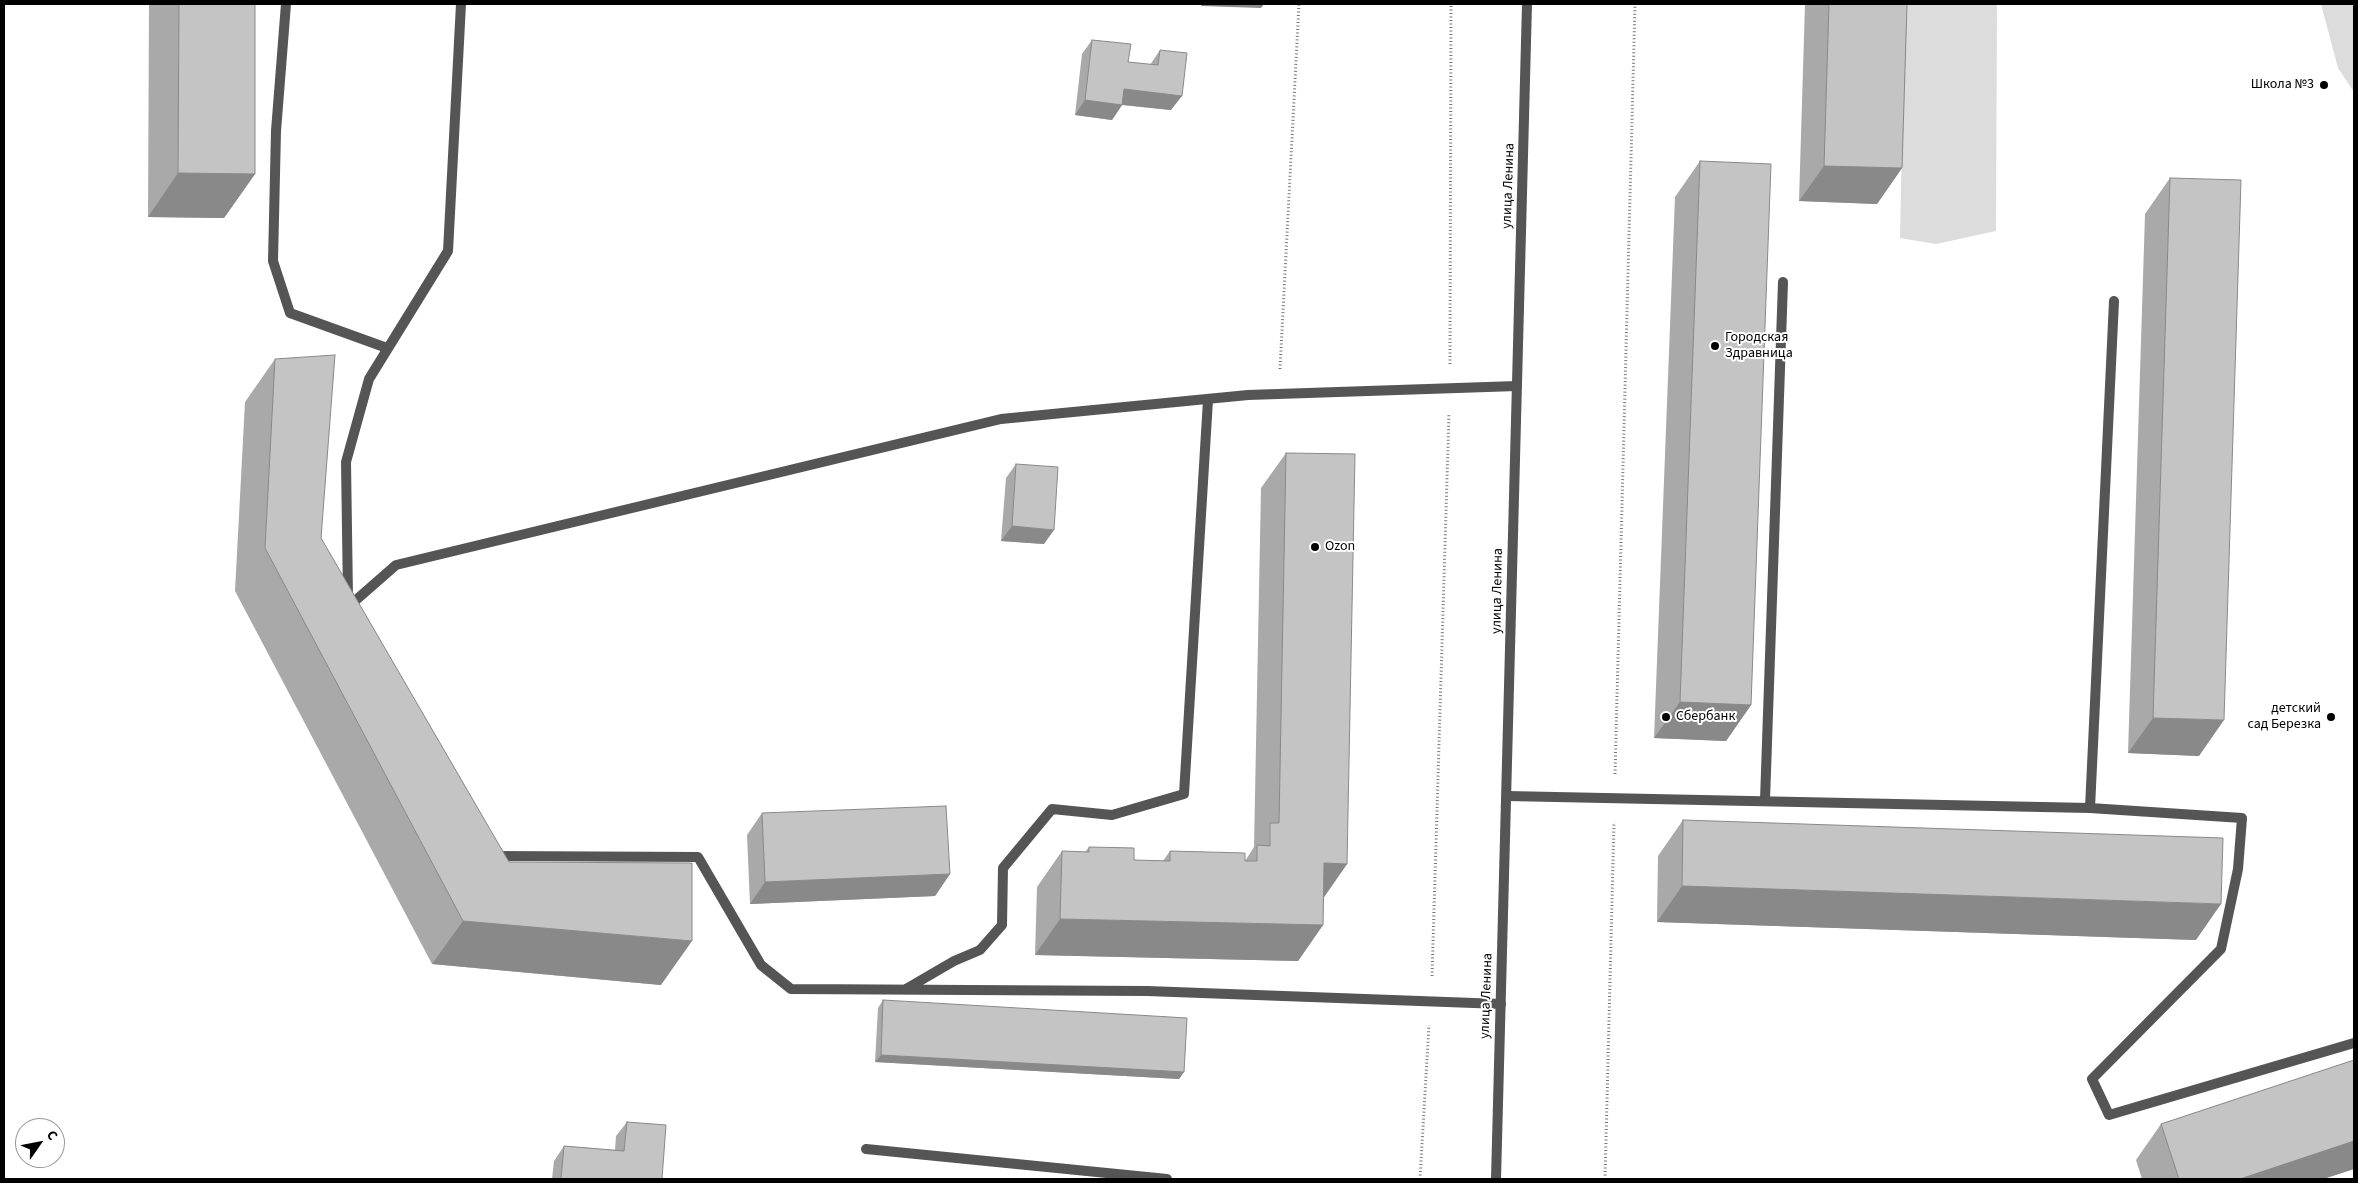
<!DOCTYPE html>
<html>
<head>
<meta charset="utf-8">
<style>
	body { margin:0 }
	#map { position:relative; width:2358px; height:1183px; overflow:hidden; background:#fff; font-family:"Source Sans 3",sans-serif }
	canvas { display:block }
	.frame { position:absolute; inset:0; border:5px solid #000; pointer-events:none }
	.north { position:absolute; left:15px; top:1118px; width:50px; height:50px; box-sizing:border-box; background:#fff; border:1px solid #999; border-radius:50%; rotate:57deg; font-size:14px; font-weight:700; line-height:20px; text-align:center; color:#000 }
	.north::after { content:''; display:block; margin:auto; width:18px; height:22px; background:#000; clip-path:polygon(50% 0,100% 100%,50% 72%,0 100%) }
</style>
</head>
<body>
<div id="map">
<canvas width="2358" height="1183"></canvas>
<div class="frame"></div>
<div class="north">С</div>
</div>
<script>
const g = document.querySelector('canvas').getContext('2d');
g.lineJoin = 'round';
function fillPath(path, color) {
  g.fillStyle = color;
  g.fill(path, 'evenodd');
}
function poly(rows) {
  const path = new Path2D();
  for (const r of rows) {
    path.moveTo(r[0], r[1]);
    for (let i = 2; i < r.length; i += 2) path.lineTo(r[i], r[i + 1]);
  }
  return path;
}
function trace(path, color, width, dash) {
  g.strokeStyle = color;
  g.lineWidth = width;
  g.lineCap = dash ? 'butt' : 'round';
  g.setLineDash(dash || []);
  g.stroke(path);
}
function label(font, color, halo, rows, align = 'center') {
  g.font = font + ' "Source Sans 3",sans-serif';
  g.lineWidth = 4;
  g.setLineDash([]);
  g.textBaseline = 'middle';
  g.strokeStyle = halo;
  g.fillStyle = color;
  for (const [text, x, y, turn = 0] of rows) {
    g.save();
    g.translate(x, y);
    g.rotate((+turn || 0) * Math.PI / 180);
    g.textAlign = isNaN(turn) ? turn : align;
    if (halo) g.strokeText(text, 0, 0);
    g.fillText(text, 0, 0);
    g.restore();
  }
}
fillPath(poly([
	[1905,4,1997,4,1996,231,1936,244,1900,238],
	[2321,4,2354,4,2354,92,2338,68]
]), '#dcdcdc');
trace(poly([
	[1450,364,1451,4],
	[1280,369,1299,4],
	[1615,774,1635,4],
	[1432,976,1449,413],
	[1420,1179,1429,1025],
	[1605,1179,1614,822]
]), '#777', 3, [1, 2.5]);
trace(poly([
	[286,4,276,131,273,261,290,313,387,348],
	[348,597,346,462,369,379,448,251,461,4],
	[348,607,396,565,1001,419,1248,395,1517,386],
	[1507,796,2090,808,2114,301],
	[1765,800,1783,282],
	[2090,808,2242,818,2238,869,2221,949,2092,1079,2109,1115,2354,1043],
	[495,856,698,857,761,965,791,989,1147,991,1501,1004],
	[906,989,954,961,980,950,1002,925,1003,868,1052,809,1112,815,1184,794,1208,400],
	[866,1149,1167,1179]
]), '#555', 10);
trace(poly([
	[1496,1179,1527,4]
]), '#555', 10);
fillPath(poly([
	[149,4,255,4,255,174,224,218,148,217],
	[1805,4,1907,4,1902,168,1877,204,1799,201],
	[1092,40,1128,62,1150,65,1160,50,1171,110,1122,105,1112,120,1075,115,1082,54],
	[1700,161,1751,705,1726,741,1654,738,1675,197],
	[2170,178,2199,756,2128,753,2145,214],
	[275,359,321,538,509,862,661,985,432,964,235,591,245,402],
	[1286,453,1347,864,1324,897,1323,925,1298,961,1035,955,1037,887,1062,851,1085,852,1089,847,1134,860,1163,861,1170,851,1245,861,1254,847,1261,488],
	[1016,464,1044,544,1001,541,1006,478],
	[762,813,950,874,935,896,750,904,747,835],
	[1683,820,2196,940,1657,922,1658,856],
	[883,1000,1184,1072,1179,1079,875,1062,878,1008],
	[2354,1060,2354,1169,2323,1179,2142,1179,2136,1160,2161,1124],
	[627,1122,662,1179,552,1179,554,1161,564,1146,615,1150,616,1136]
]), '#a9a9a9');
fillPath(poly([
	[1202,4,1264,4,1261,8,1201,6],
	[1124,89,1182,96,1171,110,1114,104],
	[1085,100,1122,105,1112,120,1075,115],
	[1824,166,1902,168,1877,204,1799,201],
	[178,173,255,174,224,218,148,217],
	[1012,526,1054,530,1044,544,1001,541],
	[1680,702,1751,705,1726,741,1654,738],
	[2153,718,2224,720,2199,756,2128,753],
	[1324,863,1347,864,1322,900],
	[950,874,935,896,750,904,765,882],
	[1682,886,2221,904,2196,940,1657,922],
	[1060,919,1323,925,1298,961,1035,955],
	[463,921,692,941,661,985,432,964],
	[881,1055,1184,1072,1179,1079,875,1062],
	[2354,1141,2354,1169,2323,1179,2240,1179]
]), '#898989');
const building = poly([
	[179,4,255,4,255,174,178,173,179,4],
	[1829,4,1907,4,1902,168,1824,166,1829,4],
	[1092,40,1131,44,1128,62,1158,65,1160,50,1187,53,1182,96,1124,89,1122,105,1085,100,1092,40],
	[1700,161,1771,164,1751,705,1680,702,1700,161],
	[2170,178,2241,180,2224,720,2153,718,2170,178],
	[335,355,321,538,509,862,692,863,692,941,463,921,265,548,275,359,335,355],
	[1286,453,1355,454,1347,864,1324,863,1323,925,1060,919,1062,851,1089,852,1089,847,1134,848,1134,860,1170,861,1170,851,1245,853,1245,861,1257,861,1257,845,1270,846,1270,823,1279,823,1286,453],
	[1016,464,1058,467,1054,530,1012,526,1016,464],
	[946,806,950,874,765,882,762,813,946,806],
	[1683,820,2223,838,2221,904,1682,886,1683,820],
	[883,1000,1187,1018,1184,1072,881,1055,883,1000],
	[2354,1060,2354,1141,2240,1179,2179,1179,2161,1124,2354,1060],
	[627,1122,666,1125,662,1179,561,1179,564,1146,624,1151,627,1122]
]);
fillPath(building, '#c4c4c4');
trace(building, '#898989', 1);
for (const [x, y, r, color] of [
	[2324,85,5,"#000"],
	[1715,346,5,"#000"],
	[1315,547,5,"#000"],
	[1666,717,5,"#000"],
	[2331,717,5,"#000"]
]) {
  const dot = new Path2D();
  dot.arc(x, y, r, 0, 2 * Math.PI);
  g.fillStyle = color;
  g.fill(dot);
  trace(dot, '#fff', 2);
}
label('14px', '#000', '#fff', [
	["Школа №3",2314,85,"right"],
	["Городская",1725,338],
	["Здравница",1725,354],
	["Ozon",1325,547],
	["детский",2321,709,"right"],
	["сад Березка",2321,725,"right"],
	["Сбербанк",1676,717]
], 'left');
label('14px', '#000', '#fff', [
	["улица Ленина",1509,186,-88],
	["улица Ленина",1498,591,-89],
	["улица Ленина",1487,996,-88]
]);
</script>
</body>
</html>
